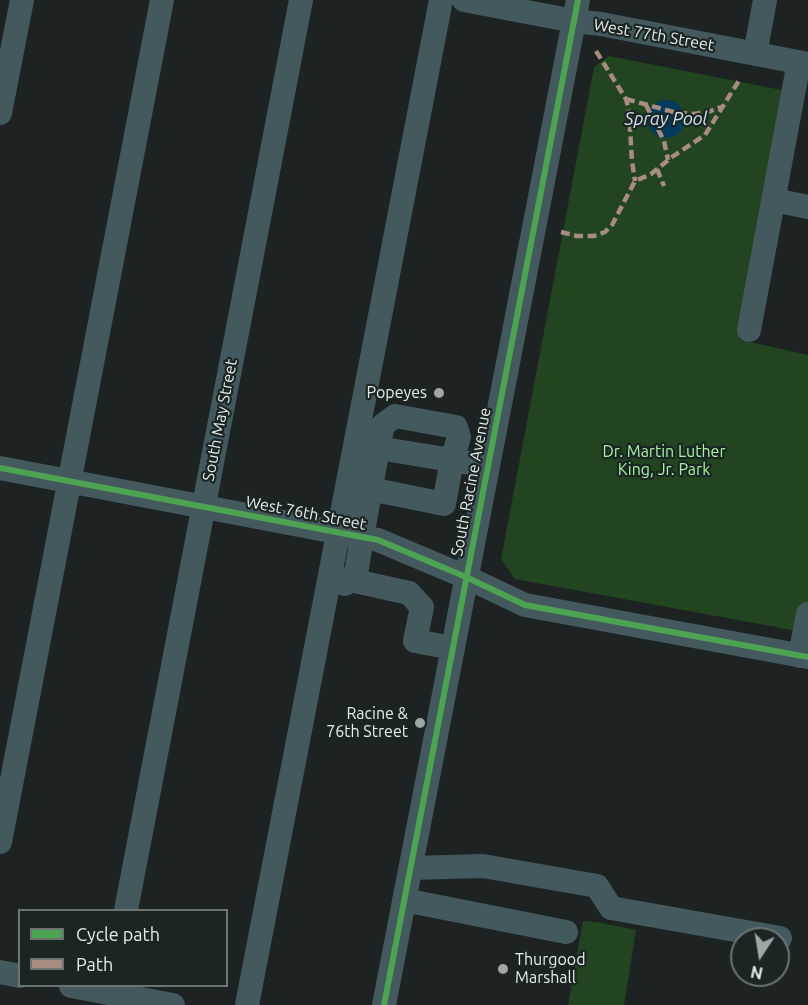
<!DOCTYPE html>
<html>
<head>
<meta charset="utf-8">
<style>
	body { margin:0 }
	#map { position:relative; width:808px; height:1005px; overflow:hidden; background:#1d2222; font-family:Ubuntu,sans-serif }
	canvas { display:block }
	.legend { position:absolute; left:18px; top:909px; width:210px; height:78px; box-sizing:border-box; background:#1a2524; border:2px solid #6c7574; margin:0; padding:8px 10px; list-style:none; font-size:18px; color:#e6ecec }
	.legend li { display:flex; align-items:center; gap:12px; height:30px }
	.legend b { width:30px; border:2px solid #6c7574 }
	.north { position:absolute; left:730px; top:927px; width:60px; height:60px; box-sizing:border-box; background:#1a2524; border:2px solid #6c7574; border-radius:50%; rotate:192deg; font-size:16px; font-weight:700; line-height:24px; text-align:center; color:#e6ecec }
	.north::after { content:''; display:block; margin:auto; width:21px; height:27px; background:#a0a5a5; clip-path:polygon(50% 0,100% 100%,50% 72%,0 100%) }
</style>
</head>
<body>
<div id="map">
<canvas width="808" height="1005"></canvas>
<ul class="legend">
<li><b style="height:8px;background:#4ca352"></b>Cycle path</li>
<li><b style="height:8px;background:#a88b81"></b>Path</li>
</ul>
<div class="north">N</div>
</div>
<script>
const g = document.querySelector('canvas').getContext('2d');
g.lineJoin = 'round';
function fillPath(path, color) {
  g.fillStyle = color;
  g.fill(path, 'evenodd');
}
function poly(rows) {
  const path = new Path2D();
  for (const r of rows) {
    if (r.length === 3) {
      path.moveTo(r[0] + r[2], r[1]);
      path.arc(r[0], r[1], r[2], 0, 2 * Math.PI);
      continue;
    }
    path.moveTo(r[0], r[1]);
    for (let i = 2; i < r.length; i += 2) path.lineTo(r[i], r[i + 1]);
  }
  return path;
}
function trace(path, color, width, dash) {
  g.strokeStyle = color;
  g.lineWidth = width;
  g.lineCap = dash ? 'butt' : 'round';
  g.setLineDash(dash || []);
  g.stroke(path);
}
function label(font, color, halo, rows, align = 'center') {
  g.font = font + ' Ubuntu,sans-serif';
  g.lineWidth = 4.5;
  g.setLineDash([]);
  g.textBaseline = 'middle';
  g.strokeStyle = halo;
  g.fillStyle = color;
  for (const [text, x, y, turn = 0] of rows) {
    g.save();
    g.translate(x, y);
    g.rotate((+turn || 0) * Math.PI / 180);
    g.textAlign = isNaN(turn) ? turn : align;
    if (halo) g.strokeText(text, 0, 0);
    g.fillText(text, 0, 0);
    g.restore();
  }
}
fillPath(poly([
	[609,56,787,91,741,340,808,355,808,633,515,579,501,559,594,67],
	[583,921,597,922,636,930,624,1005,568,1005]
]), '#224420');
fillPath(poly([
	[666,119,19]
]), '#033b5d');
trace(poly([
	[464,0,574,21,601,24,808,64],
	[755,54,765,0],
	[0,113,22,0],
	[774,200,808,207],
	[749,330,799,62],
	[0,468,378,540,466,577,525,605,808,657],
	[370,489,444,504,452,460,459,437,456,427,395,416,383,425,378,448],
	[355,580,362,537,378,448,488,466],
	[345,584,346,579,409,593,422,607,415,641,453,648],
	[800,656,808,614],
	[0,842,162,0],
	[411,868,483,866,597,886,611,908,780,938],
	[404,900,566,932],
	[126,910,301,0],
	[0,972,20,976],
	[71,986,173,1005],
	[247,1005,441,0],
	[384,1005,578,0]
]), '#44595e', 24);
trace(poly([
	[596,51,626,99,629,111,632,161,635,181],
	[626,99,677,113,694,114,708,112,724,106],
	[646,105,664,141,668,160],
	[657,169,664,186],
	[561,232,577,236,594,236,605,232,612,225,635,181,651,174,672,157,705,135,740,79]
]), '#a88b81', 4.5, [9, 4.5]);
trace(poly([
	[0,468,378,540,466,577,525,605,808,657],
	[384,1005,578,0]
]), '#4ca352', 6);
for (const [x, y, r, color] of [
	[439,393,6,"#a0a5a5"],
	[420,723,6,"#a0a5a5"],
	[503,969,6,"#a0a5a5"]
]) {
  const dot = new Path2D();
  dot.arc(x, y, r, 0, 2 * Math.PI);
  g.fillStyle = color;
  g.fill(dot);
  trace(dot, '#1a2524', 2);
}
label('16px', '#e6ecec', '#1a2524', [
	["West 77th Street",654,35,10],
	["South May Street",220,420,-79],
	["South Racine Avenue",471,482,-79],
	["West 76th Street",306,513,11]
]);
label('16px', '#e6ecec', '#1a2524', [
	["Popeyes",427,393],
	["Racine &",408,714],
	["76th Street",408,732],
	["Thurgood",515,960,"left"],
	["Marshall",515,978,"left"]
], 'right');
label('16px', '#a7f5a1', '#1a2524', [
	["Dr. Martin Luther",664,452],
	["King, Jr. Park",664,470]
]);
label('italic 18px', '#d0e1f0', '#1a2524', [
	["Spray Pool",666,119]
]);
</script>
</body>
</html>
